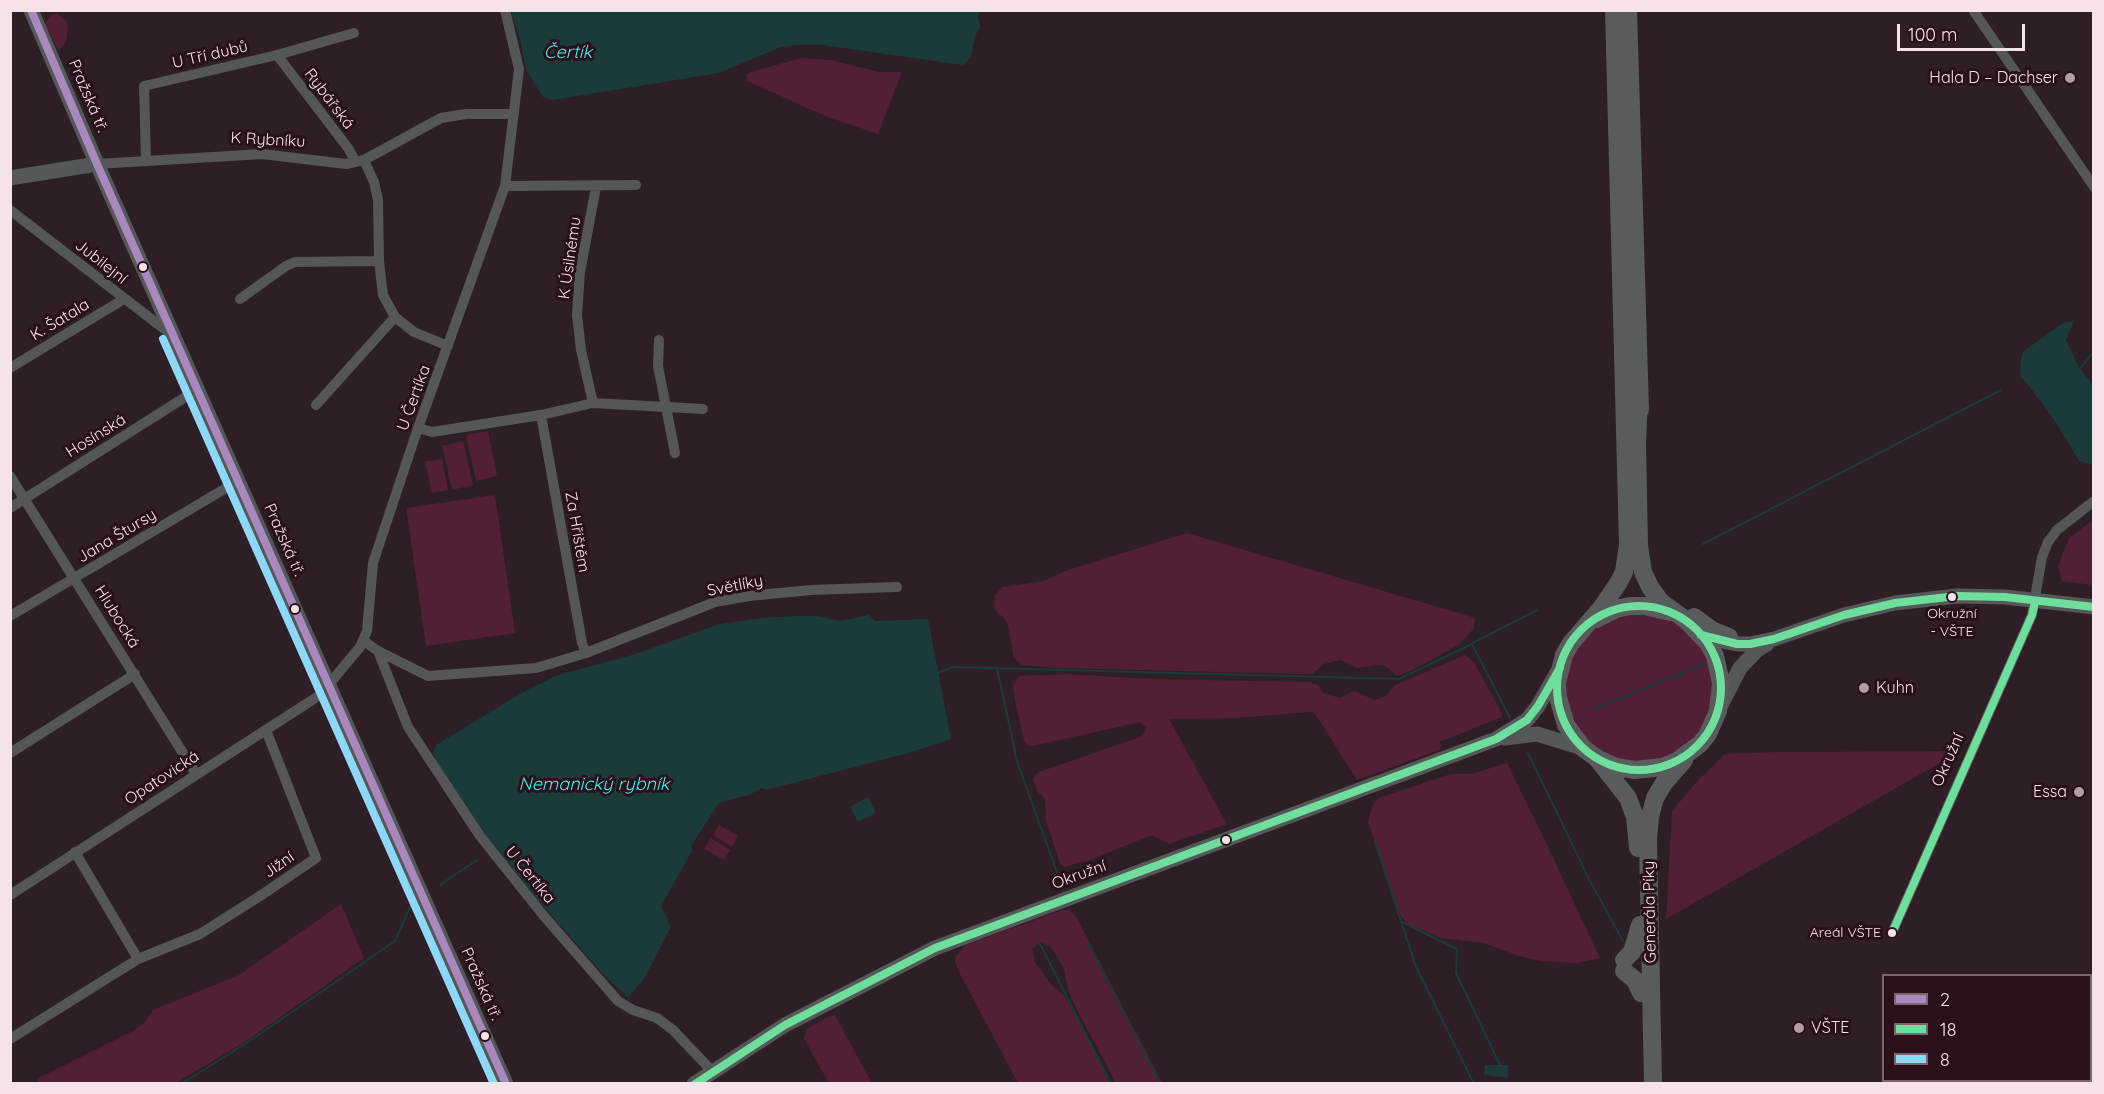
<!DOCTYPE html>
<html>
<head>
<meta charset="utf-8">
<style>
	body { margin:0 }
	#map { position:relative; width:2104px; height:1094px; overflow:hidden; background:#2d1f25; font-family:Quicksand,sans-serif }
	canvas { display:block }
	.frame { position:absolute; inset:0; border:12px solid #f6e3e9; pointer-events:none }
	.legend { position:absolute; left:1882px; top:974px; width:210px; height:108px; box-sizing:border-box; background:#29101b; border:2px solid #7b646d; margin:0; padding:8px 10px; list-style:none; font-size:18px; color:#f6e3e9 }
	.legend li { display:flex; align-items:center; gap:12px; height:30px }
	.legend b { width:30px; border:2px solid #7b646d }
	.scale { position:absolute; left:1897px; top:24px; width:128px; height:27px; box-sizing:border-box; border:3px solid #f6e3e9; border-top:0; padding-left:8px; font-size:18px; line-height:21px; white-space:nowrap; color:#f6e3e9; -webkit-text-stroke:4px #29101b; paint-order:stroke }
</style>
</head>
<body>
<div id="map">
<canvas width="2104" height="1094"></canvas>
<div class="frame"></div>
<ul class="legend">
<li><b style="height:8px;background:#a888bd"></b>2</li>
<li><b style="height:8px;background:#6fde9d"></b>18</li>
<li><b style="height:8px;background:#8dd8f8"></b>8</li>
</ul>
<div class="scale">100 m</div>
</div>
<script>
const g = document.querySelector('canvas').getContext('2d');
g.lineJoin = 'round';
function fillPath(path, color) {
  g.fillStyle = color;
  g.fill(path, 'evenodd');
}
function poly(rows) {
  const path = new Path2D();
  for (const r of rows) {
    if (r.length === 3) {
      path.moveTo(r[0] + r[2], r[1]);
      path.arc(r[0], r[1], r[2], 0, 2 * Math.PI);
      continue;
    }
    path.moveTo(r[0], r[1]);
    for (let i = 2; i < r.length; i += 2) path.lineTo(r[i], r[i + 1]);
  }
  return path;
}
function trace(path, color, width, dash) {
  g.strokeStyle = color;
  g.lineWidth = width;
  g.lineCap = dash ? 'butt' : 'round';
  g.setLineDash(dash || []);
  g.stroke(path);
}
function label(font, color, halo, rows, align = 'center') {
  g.font = font + ' Quicksand,sans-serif';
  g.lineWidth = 6;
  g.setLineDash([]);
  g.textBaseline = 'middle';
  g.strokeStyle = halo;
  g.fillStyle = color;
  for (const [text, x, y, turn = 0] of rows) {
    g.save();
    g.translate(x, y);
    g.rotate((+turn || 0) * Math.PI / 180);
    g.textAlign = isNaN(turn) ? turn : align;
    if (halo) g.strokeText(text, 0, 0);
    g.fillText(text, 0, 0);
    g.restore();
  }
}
fillPath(poly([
	[56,13,67,21,68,27,66,42,59,51,45,24,51,15],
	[801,58,830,60,879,72,902,72,878,134,825,116,747,81,746,75,751,72],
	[488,431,497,476,476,481,466,435],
	[463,441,473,485,452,490,442,446],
	[442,459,448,490,432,493,425,462],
	[495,495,515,633,426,646,406,508],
	[2093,520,2093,585,2062,581,2058,566,2069,538],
	[1187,533,1472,617,1475,620,1474,628,1460,644,1411,671,1397,676,1385,666,1378,665,1357,668,1341,660,1324,664,1312,674,1301,674,1056,668,1022,665,1014,658,1007,622,994,608,995,596,1002,587,1044,581,1068,570],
	[1639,688,74],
	[1465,655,1473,661,1502,713,1502,717,1440,742,1442,749,1357,780,1316,715,1312,712,1235,718,1169,719,1227,824,1169,844,1152,835,1090,860,1064,867,1060,864,1046,820,1045,799,1038,792,1033,781,1034,777,1039,772,1140,737,1144,734,1146,727,1141,722,1032,746,1027,745,1024,740,1015,701,1013,686,1019,676,1069,674,1148,679,1309,682,1318,685,1323,693,1340,698,1354,691,1375,700,1386,696,1395,685],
	[1961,751,1666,919,1672,811,1698,780,1725,754,1777,752],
	[1507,763,1548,847,1600,958,1577,963,1540,961,1519,956,1484,943,1440,938,1408,924,1401,917,1368,822,1371,810,1376,801,1379,798,1432,780,1451,774,1471,774],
	[719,825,738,836,732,847,713,835],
	[711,838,730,850,724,860,704,849],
	[341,904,364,958,248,1040,176,1083,40,1083,37,1079,133,1031,144,1023,153,1010,239,975],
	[1063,910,1069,910,1076,916,1162,1083,1116,1083,1076,1008,1068,990,1064,968,1051,947,1040,942,1032,949,1035,962,1049,982,1065,997,1079,1021,1109,1083,1018,1083,960,974,955,962,955,957,964,946,971,943],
	[835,1015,844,1032,872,1083,829,1083,813,1055,804,1038,807,1029,825,1018]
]), '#521f36');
fillPath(poly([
	[511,11,512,10,981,11,978,16,980,28,975,36,971,57,963,65,823,45,800,45,781,47,719,73,553,100,543,97,526,70,520,39],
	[2074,321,2066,340,2079,367,2093,385,2093,465,2079,461,2055,421,2026,382,2020,377,2021,359,2024,351,2063,323],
	[869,615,876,621,928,619,951,739,905,754,766,790,762,788,749,795,719,803,691,846,692,851,661,906,671,927,644,979,628,997,605,976,537,899,466,811,438,769,433,753,436,745,525,691,558,675,632,655,720,624,761,618,797,616,817,616,840,621],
	[868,797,875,810,874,814,858,822,850,807],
	[1485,1065,1508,1065,1508,1078,1484,1075]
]), '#1b3a3a');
trace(poly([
	[2079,370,2094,351],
	[1703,544,2001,390],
	[1473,643,1537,610],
	[997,668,1017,761,1064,892],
	[937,673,953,667,1399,679,1472,644,1510,718],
	[1594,709,1704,664],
	[1528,753,1589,879,1623,941],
	[1375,842,1416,967,1474,1084],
	[440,885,477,860],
	[1402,922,1457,949,1456,973,1501,1067],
	[1038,940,1111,1084],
	[1089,945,1160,1084],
	[181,1084,251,1040,395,941,411,905],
	[2058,1084,2060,1080]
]), '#1b3a3a', 2);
trace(poly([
	[1973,10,2094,187],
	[277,55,348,148,356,162],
	[364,160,374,182,378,200,379,261,383,295,395,317,414,332,448,346],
	[146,161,144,86,277,55,354,33],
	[97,164,262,154,346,164,364,160,441,118,466,114,514,114],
	[505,186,636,185],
	[10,210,172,335],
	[240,299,286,266,295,262,379,261],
	[659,340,658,366,675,453],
	[10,368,124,299],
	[593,403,581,350,577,315,580,272,596,187],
	[316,405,395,317],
	[541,415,582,643,586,653],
	[418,428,432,432,541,415,593,403,703,409],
	[10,476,196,774],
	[10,508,198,389],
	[10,616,238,481],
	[364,641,378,651,428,676,536,668,586,653,715,602,749,596,811,590,897,587],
	[378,651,408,727,480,836,543,915,618,1001,633,1010,657,1018,673,1030,712,1071],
	[10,753,135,674],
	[75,852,138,959,200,934,260,896,316,858,266,730],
	[10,895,320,695,360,647,367,631,373,563,418,428,505,186,519,69,505,10],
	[1892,933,2032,615,2042,557,2048,542,2057,530,2094,501],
	[10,1039,138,959]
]), '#545657', 10);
trace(poly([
	[31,10,97,164,506,1084],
	[10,178,97,164],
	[1717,640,1737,644,1750,644,1774,639,1844,615,1895,603,1957,596,2005,597,2094,607],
	[1721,705,1740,668,1757,650,1767,644],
	[1505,738,1537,734,1583,748],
	[694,1084,785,1025,935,948,1496,739,1527,720,1538,706,1558,671]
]), '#555859', 15);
trace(poly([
	[1614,10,1628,544,1624,572,1619,582,1602,607,1571,643,1564,655,1557,683,1558,697,1566,725,1583,748,1598,759,1616,767,1635,770,1663,767,1677,761,1700,744,1708,734,1718,711,1721,683,1715,656,1708,643,1687,621,1661,602,1650,587,1643,572,1639,546,1637,443,1639,398],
	[1628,10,1640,410],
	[1694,617,1712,630,1729,637],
	[1596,619,1616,609,1630,606,1645,606,1670,612],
	[1599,761,1628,798,1635,817,1638,848],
	[1624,960,1632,952,1640,925],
	[1624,971,1635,980,1641,993],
	[1653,1084,1648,839,1650,817,1655,798,1664,783,1684,760]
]), '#595c5d', 18);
trace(poly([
	[31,10,97,164,506,1084]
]), '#a888bd', 8);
trace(poly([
	[1639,688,82],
	[1701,635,1737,644,1750,644,1774,639,1844,615,1895,603,1957,596,2005,597,2094,607],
	[1892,933,2032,615,2035,602],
	[695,1084,785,1025,935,948,1496,739,1527,720,1538,706,1560,668]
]), '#6fde9d', 8);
trace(poly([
	[163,339,494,1084]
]), '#8dd8f8', 8);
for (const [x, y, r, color] of [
	[2070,78,6,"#b09ea4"],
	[143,267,5,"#f6e3e9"],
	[1952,597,5,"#f6e3e9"],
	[295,609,5,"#f6e3e9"],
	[1864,688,6,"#b09ea4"],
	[2079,792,6,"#b09ea4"],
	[1226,840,5,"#f6e3e9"],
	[1892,933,5,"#f6e3e9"],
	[1799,1028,6,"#b09ea4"],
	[485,1036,5,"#f6e3e9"]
]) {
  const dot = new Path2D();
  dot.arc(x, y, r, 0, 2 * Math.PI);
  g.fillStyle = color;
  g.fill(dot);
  trace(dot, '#29101b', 2);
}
label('14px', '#f6e3e9', '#29101b', [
	["Okružní",1952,614],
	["- VŠTE",1952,632],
	["Areál VŠTE",1881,933,"right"]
]);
label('16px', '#f6e3e9', '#29101b', [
	["U Tří dubů",210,55,-13],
	["Pražská tř.",88,96,67],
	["Rybářská",329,99,53],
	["K Rybníku",268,140,3],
	["K Úsilnému",570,258,-82],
	["Jubilejní",101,262,38],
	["K. Šatala",60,320,-31],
	["U Čertíka",414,398,-70],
	["Hosínská",96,436,-32],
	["Za Hřištěm",577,532,80],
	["Jana Štursy",117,536,-31],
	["Pražská tř.",284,540,66],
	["Světlíky",735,586,-11],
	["Hlubocká",117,617,58],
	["Okružní",1948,760,-66],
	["Opatovická",162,778,-33],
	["Jižní",279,865,-35],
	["U Čertíka",530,875,51],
	["Okružní",1079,875,-20],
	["Generála Píky",1650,912,-91],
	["Pražská tř.",481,984,66]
]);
label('16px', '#f6e3e9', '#29101b', [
	["Hala D – Dachser",2058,78],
	["Kuhn",1876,688,"left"],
	["Essa",2067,792],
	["VŠTE",1811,1028,"left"]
], 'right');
label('italic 18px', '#49f0ee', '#29101b', [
	["Čertík",568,53],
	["Nemanický rybník",594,785]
]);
</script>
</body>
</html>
